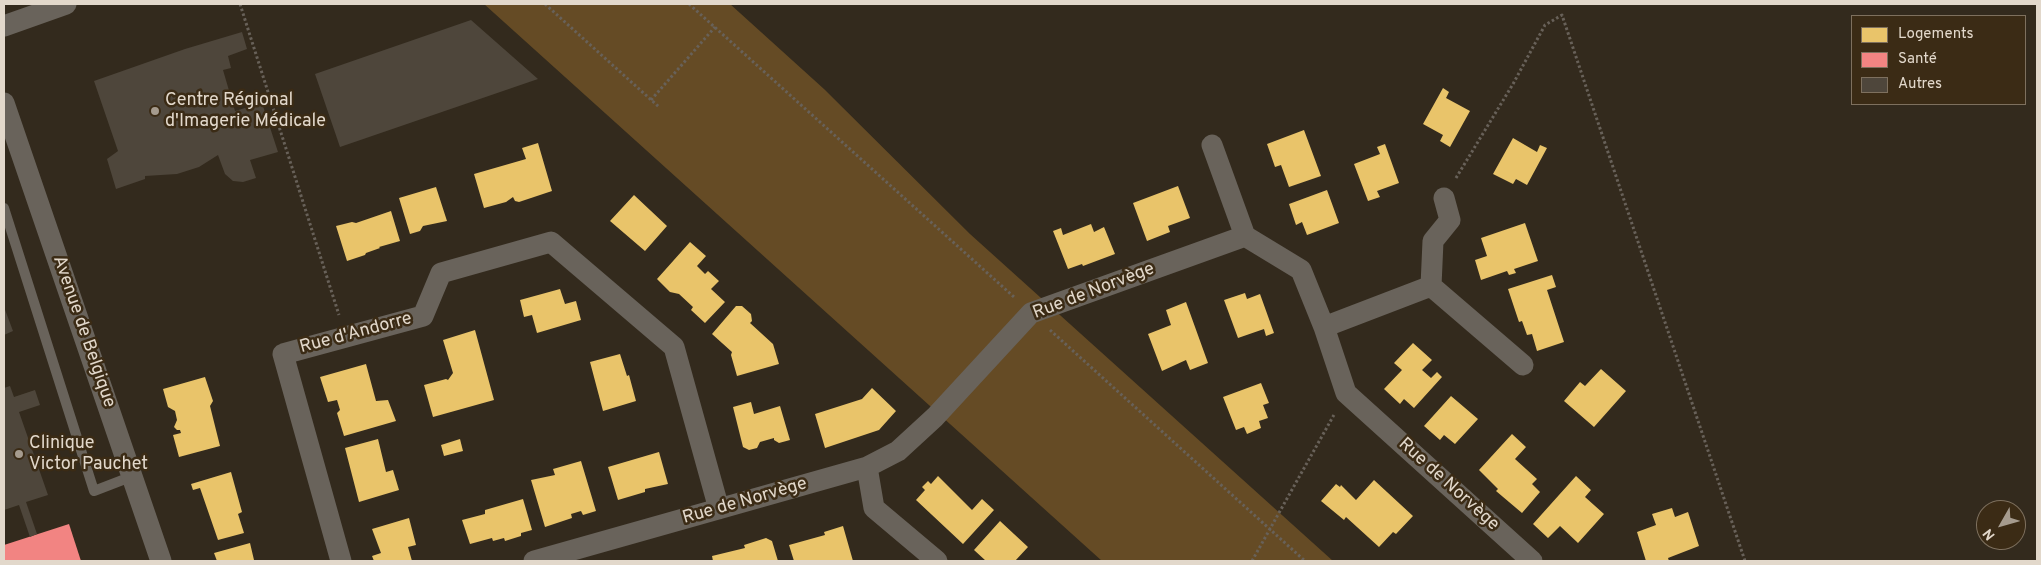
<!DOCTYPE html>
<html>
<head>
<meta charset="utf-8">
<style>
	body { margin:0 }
	#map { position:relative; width:2041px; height:565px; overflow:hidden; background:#332a1d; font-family:Overpass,sans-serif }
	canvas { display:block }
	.frame { position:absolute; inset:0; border:5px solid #e2d8cb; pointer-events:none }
	.legend { position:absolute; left:1851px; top:15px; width:175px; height:90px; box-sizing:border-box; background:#3b2b15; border:1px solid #7e705e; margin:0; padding:6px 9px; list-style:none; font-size:15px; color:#e2d8cb }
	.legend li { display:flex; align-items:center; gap:10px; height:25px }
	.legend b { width:25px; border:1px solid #7e705e }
	.north { position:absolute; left:1976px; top:500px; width:50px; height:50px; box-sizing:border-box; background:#3b2b15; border:1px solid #7e705e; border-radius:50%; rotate:232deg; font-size:14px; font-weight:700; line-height:20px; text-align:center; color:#e2d8cb }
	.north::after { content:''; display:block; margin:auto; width:18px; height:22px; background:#a59b8e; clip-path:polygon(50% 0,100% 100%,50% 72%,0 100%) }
</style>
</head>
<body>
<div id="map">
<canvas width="2041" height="565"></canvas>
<div class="frame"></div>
<ul class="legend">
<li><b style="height:14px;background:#e9c46a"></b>Logements</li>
<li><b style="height:14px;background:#f28482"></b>Santé</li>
<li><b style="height:14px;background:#4e463b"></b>Autres</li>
</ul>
<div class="north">N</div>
</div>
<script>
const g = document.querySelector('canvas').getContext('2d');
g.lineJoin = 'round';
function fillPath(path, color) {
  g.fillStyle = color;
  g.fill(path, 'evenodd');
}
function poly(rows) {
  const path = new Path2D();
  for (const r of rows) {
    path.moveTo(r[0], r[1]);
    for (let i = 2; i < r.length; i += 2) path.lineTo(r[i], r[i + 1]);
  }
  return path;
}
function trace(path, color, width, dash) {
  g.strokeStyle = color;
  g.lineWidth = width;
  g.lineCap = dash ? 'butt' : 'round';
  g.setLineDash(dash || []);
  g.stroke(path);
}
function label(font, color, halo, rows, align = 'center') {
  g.font = font + ' Overpass,sans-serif';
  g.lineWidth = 5;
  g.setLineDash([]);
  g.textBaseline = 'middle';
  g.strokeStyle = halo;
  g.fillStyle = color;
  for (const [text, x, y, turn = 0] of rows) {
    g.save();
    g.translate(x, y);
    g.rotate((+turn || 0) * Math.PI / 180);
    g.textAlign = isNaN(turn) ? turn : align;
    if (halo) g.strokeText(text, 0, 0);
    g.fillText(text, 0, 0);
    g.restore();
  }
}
fillPath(poly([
	[484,4,730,4,824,89,970,234,1333,561,1102,561]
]), '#654b25');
fillPath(poly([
	[1443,88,1449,92,1446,98,1470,111,1450,147,1440,141,1443,135,1423,124],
	[1304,130,1321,176,1289,187,1281,165,1275,167,1267,144],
	[1513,138,1537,152,1540,145,1547,148,1527,185,1516,179,1513,184,1493,174],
	[538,143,552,191,519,202,515,201,513,197,506,202,484,208,474,174,526,159,522,148],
	[1385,144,1399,183,1377,191,1380,197,1368,201,1354,164,1380,154,1377,147],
	[1178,186,1190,218,1168,226,1170,232,1147,241,1133,203],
	[436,187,447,221,423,226,420,231,410,234,399,198],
	[1327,190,1339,223,1307,235,1302,222,1296,225,1289,204],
	[634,195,667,226,645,251,610,221],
	[391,211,400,241,379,247,380,248,366,253,365,255,347,261,336,226,352,222,356,223],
	[1525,223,1538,261,1514,269,1516,273,1509,275,1507,271,1481,280,1475,260,1487,256,1481,238],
	[1091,224,1094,232,1104,227,1115,254,1083,266,1082,264,1068,269,1053,231,1061,228,1063,235],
	[690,242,706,256,697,266,705,274,708,271,719,281,711,289,725,302,705,323,691,310,693,307,679,294,670,292,657,279],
	[1552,275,1556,287,1547,290,1564,342,1537,351,1532,334,1527,335,1522,321,1519,322,1508,289],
	[560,289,565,304,576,301,581,320,537,333,532,315,524,317,520,300],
	[1245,293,1247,299,1260,294,1274,333,1266,336,1264,329,1238,338,1224,300],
	[1186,302,1208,363,1190,370,1186,360,1162,371,1148,334,1171,325,1166,310],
	[736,306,742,306,751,314,752,321,750,323,773,344,779,364,737,376,731,355,732,352,712,334],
	[475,330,494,400,433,417,424,385,446,379,448,380,453,373,443,340],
	[1413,343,1432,360,1422,370,1431,378,1437,372,1442,377,1414,408,1404,399,1400,404,1384,389,1402,370,1394,363],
	[620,354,627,376,629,375,636,401,603,411,590,362],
	[366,364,376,401,388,400,396,421,344,436,337,413,340,410,337,400,328,402,320,377],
	[1601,369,1626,391,1594,427,1564,401,1580,382,1585,386],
	[205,377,213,401,210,406,220,446,179,457,173,435,181,433,180,430,177,430,174,427,177,420,175,411,168,407,163,389],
	[1261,383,1269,403,1263,405,1268,418,1259,421,1261,428,1247,434,1244,427,1236,430,1223,397],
	[872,388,896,411,879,430,825,448,815,414,862,399],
	[1451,396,1478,419,1455,444,1444,435,1440,440,1424,426],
	[751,402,754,414,780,406,790,440,779,443,774,440,774,438,760,442,757,448,749,450,743,447,733,407],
	[1512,434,1526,447,1515,459,1537,479,1532,484,1540,492,1522,513,1496,491,1498,489,1479,470],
	[378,439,386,472,393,470,399,490,359,502,345,448],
	[460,439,463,451,444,456,441,445],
	[659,452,668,484,645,489,645,492,618,500,608,467],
	[581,461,596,511,583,515,581,511,571,514,572,518,545,527,531,480,555,475,553,469],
	[231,472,242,512,238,514,244,533,218,540,200,488,193,490,191,484],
	[938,476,972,510,982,499,994,510,963,544,916,500,925,490,922,487,928,481,931,484],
	[1576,476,1591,490,1585,497,1604,514,1578,543,1560,526,1548,538,1533,524],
	[1374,480,1413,516,1396,534,1393,532,1379,547,1346,517,1344,520,1321,501,1336,484,1340,487,1341,485,1356,500],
	[523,499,532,530,521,533,521,536,505,541,504,538,493,541,492,538,470,544,462,520,485,514,485,510],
	[1672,508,1675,517,1688,512,1699,546,1668,558,1669,561,1646,561,1637,532,1656,525,1652,514],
	[409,518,416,545,408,547,412,561,374,561,372,556,381,553,372,529],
	[1000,521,1028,547,1015,561,986,561,974,550],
	[843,526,853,561,794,561,789,545,825,535,824,532],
	[766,538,772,541,778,561,713,561,712,556,745,548,744,545],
	[250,543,254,560,256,561,217,561,214,553]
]), '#e9c46a');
fillPath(poly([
	[69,524,81,561,4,561,4,545]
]), '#f28482');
fillPath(poly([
	[471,20,538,79,340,147,315,74],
	[242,32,247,49,228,56,231,68,223,70,235,111,262,103,278,152,250,160,256,178,243,182,233,181,225,174,218,155,199,167,177,174,145,176,145,179,116,189,107,159,118,151,94,81,185,49],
	[4,307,13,331,4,335],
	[10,386,14,397,35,390,40,405,19,412,48,495,26,502,37,534,30,537,19,505,4,510,4,388]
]), '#4e463b');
trace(poly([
	[240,4,339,315],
	[545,4,659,107],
	[689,4,1014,297],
	[651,100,715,27],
	[1456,178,1513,84,1545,25,1562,15,1745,561],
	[1050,330,1305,561],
	[1252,561,1335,413]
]), '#686159', 3, [2.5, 2.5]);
trace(poly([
	[4,208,94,491,133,476]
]), '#69635b', 10);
trace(poly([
	[4,26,66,4],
	[4,103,161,561],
	[1212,145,1245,236],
	[1444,198,1450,220,1433,241,1431,286,1523,365],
	[1324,327,1431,286],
	[867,467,874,508,937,561],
	[341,561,283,354,423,316,441,273,551,242,674,347,719,509],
	[534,561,867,467,898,451,935,417,1031,313,1245,236,1301,270,1324,327,1346,393,1532,561]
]), '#69635b', 21);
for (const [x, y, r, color] of [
	[155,111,5,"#a59b8e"],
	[19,454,5,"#a59b8e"]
]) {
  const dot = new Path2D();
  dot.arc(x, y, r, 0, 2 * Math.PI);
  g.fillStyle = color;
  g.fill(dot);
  trace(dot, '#3b2b15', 2);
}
label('18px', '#e2d8cb', '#3b2b15', [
	["Centre Régional",165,101],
	["d'Imagerie Médicale",165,122],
	["Clinique",29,444],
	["Victor Pauchet",29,465]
], 'left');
label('18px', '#e2d8cb', '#3b2b15', [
	["Rue de Norvège",1094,292,-21],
	["Avenue de Belgique",83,332,71],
	["Rue d'Andorre",356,334,-15],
	["Rue de Norvège",1448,485,42],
	["Rue de Norvège",745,502,-16]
]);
</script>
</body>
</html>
